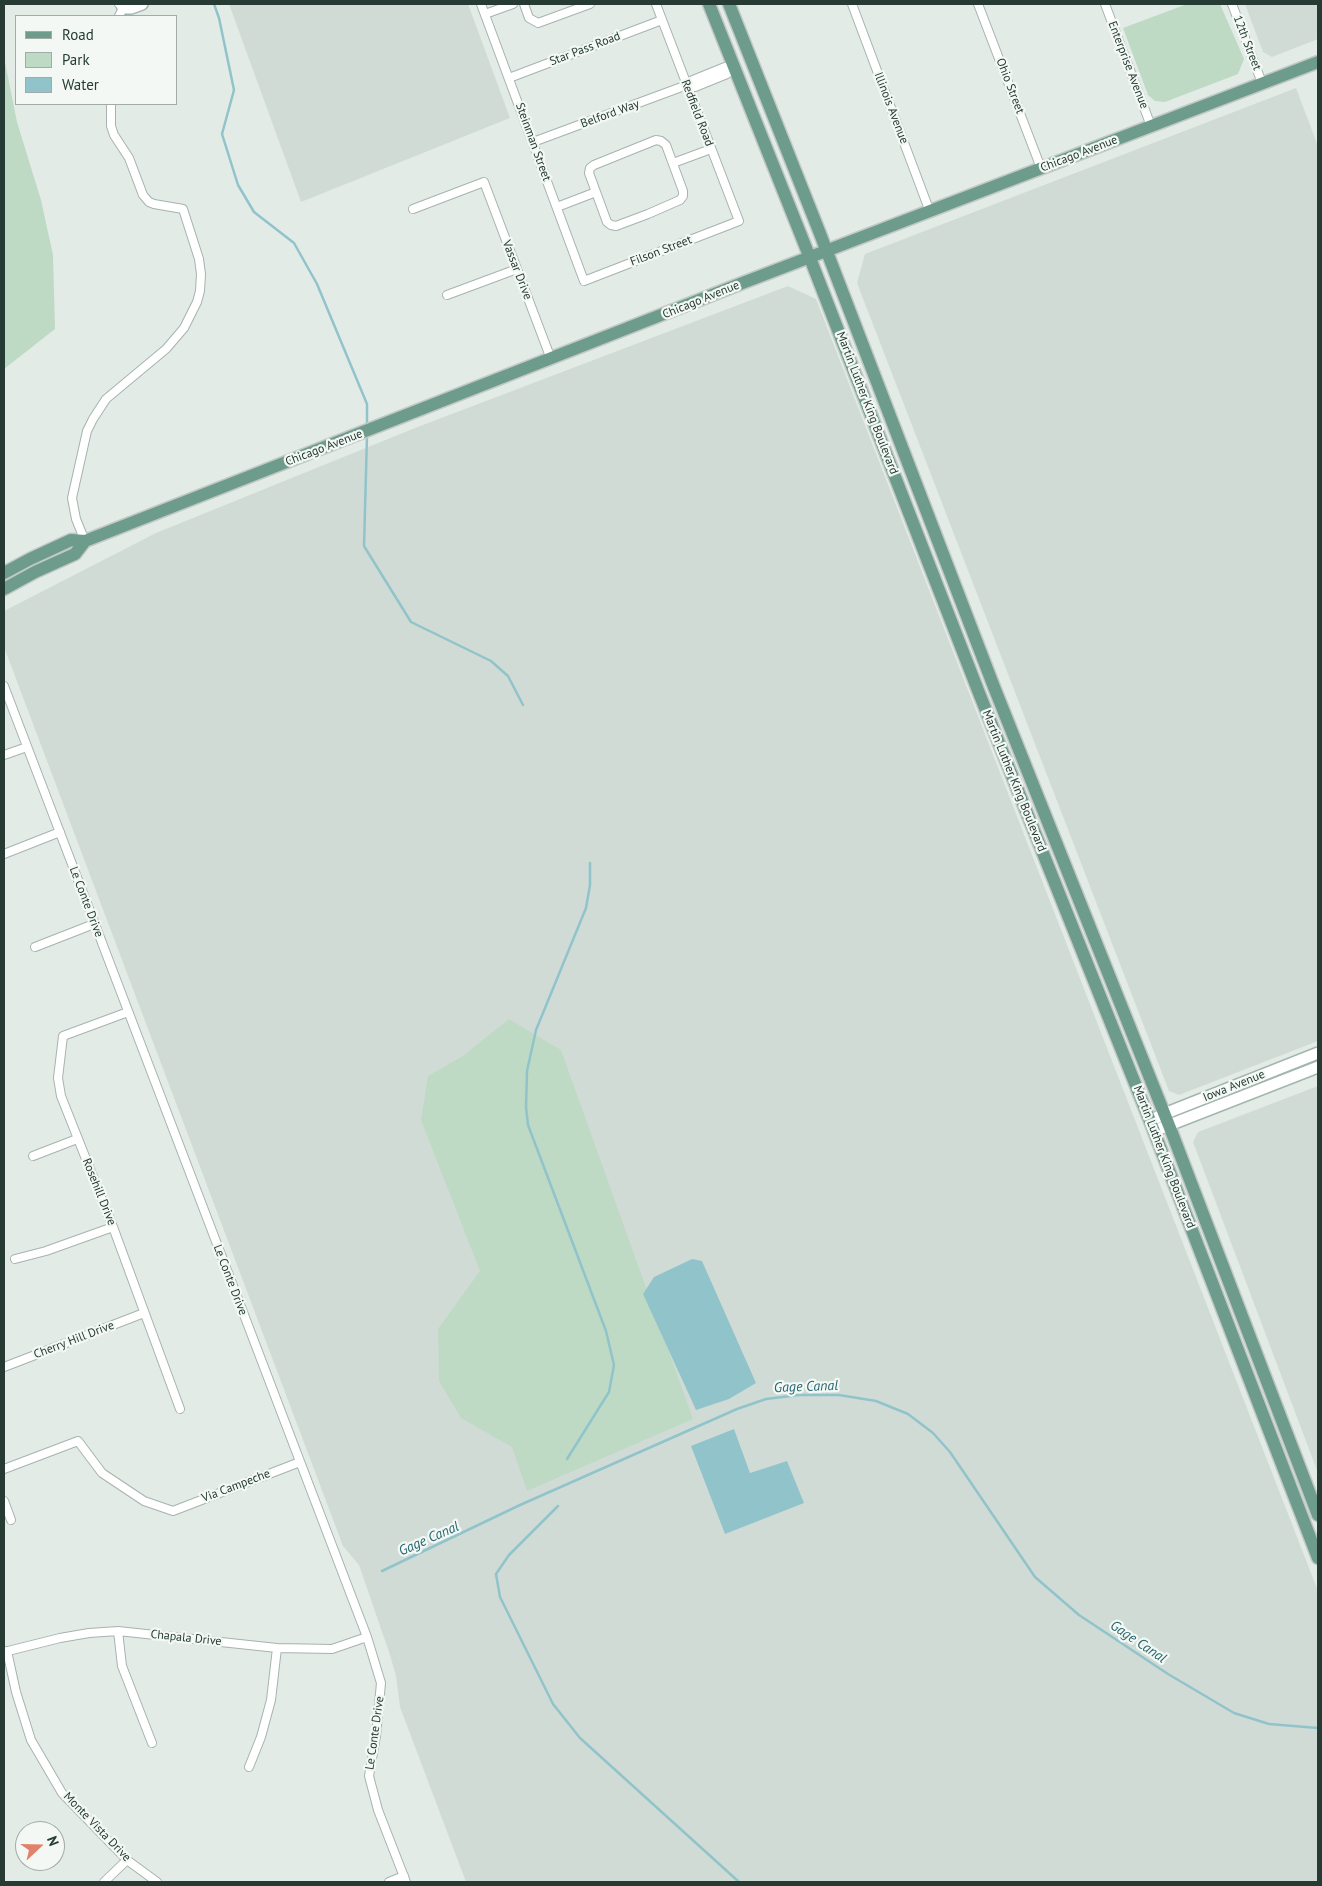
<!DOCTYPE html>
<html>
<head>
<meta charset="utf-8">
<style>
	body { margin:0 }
	#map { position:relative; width:1322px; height:1886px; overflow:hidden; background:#e3ebe7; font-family:"PT Sans",sans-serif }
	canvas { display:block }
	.frame { position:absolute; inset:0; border:5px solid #253b34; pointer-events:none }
	.legend { position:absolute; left:15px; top:15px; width:162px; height:90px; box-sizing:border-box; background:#f3f8f5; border:1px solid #a1aca8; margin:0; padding:6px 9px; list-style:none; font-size:15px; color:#253b34 }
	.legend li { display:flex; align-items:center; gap:10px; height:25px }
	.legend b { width:25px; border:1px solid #a1aca8 }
	.north { position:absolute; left:15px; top:1821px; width:50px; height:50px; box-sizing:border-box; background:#f3f8f5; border:1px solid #a1aca8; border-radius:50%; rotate:69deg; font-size:14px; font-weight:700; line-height:20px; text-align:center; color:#253b34 }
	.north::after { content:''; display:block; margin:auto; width:18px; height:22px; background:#e2826a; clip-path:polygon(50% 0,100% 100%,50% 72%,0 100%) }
</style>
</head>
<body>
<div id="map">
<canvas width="1322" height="1886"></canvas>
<div class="frame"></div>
<ul class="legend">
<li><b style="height:6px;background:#6d9c8d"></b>Road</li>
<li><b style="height:14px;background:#bedac5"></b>Park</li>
<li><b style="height:14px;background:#91c4ca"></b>Water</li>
</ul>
<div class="north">N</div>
</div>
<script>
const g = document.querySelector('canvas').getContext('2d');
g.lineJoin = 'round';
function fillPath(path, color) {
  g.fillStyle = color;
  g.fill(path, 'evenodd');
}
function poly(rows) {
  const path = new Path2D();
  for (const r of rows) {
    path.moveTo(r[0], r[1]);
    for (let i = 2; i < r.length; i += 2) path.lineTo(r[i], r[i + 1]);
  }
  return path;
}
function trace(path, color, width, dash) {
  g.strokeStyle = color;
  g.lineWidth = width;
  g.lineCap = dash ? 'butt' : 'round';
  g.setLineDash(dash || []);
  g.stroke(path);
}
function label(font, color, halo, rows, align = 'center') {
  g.font = font + ' "PT Sans",sans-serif';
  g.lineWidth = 4.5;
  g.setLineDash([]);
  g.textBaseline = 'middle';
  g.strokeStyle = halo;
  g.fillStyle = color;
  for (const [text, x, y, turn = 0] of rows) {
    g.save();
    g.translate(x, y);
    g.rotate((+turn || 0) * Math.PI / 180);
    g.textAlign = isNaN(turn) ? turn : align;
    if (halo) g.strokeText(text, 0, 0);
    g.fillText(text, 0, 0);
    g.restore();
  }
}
fillPath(poly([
	[229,4,468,4,510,118,301,202],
	[1245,4,1318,4,1318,39,1272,57,1263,52],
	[1296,88,1318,146,1318,1041,1179,1095,1169,1091,857,283,865,254],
	[788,286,816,299,1318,1591,1318,1882,466,1882,400,1707,396,1676,390,1655,359,1565,343,1546,4,647,4,611,156,533,415,428],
	[1318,1086,1318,1473,1193,1142,1198,1132]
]), '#d1dbd6');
fillPath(poly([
	[1187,4,1220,4,1244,59,1238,74,1165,102,1155,101,1148,95,1123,28],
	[4,57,17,122,41,200,53,255,55,329,4,369],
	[509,1019,561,1050,693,1419,527,1491,512,1447,461,1418,439,1381,438,1329,480,1271,421,1120,428,1076,463,1056]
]), '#bedac5');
fillPath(poly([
	[692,1259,702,1261,756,1383,729,1399,696,1410,643,1294,654,1277],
	[734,1429,750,1473,787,1461,804,1503,725,1534,691,1446]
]), '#91c4ca');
trace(poly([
	[214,4,219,18,234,90,222,134,238,185,254,212,294,243,317,284,367,404,367,425],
	[367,436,364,546,411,622,491,661,508,676,523,705],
	[567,1459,609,1392,614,1365,606,1331,528,1125,526,1107,527,1071,536,1030,586,908,590,885,590,863],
	[558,1506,509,1555,496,1574,500,1597,553,1704,580,1738,739,1882],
	[382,1571,520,1505,737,1409,766,1399,799,1395,839,1395,876,1401,908,1414,933,1433,950,1452,1035,1577,1079,1615,1168,1674,1234,1713,1269,1724,1318,1728]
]), '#91c4ca', 2.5);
const street = poly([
	[119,4,123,8,119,16],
	[481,4,584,281,739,221,656,4],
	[524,4,529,18,538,23,590,4],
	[852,4,930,212],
	[978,4,1041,168],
	[1105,4,1151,126],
	[1232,4,1262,83],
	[485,14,513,4],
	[509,78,662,20],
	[687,85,695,87,727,74,734,68],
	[656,140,661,141,666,145,683,191,683,196,680,200,648,214,616,226,611,225,607,222,589,173,590,168,594,165,656,140],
	[533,142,687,85,693,80,725,67,734,68],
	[673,163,711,149],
	[557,207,596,192],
	[413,209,484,182,551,359],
	[447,295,517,269],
	[85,541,76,519,72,498,87,431,93,419,106,399,166,349,184,328,197,302,200,291,201,274,199,259,183,209,154,204,149,202,143,195,129,158,114,135,111,126,111,104],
	[4,686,367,1637,381,1683,376,1736,369,1776,378,1810,406,1882],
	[4,755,27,747],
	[4,854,60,832],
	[35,947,94,924],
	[128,1012,63,1036,58,1078,61,1096,113,1227,180,1409],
	[33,1156,77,1139],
	[15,1259,46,1251,113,1227],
	[4,1367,144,1313],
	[4,1469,78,1441,102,1473,144,1501,173,1511,300,1462],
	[4,1501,11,1520],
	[118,1631,122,1666,152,1743],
	[7,1651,16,1692,31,1740,62,1793,127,1860,157,1882],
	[4,1652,60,1638,89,1633,118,1631,277,1648,332,1649,367,1637],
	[249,1767,261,1737,271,1700,277,1648],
	[104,1882,127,1860],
	[389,1882,404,1876]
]);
const secondary = poly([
	[123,8,131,8,142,4],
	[1150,1121,1164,1114,1318,1053],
	[1154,1131,1318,1067]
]);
const primary = poly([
	[709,4,810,258,979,693,1150,1121,1318,1558],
	[729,4,819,231,994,687,1172,1133,1318,1515],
	[4,573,30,559,71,540,85,541,745,282,1318,62],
	[4,589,35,572,75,554,85,541]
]);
trace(street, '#a6b3ae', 10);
trace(secondary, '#a3b6ae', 14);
trace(primary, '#c2c8c6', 15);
trace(street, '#fff', 8);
trace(secondary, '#fff', 11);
trace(primary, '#6d9c8d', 12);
label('12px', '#253b34', '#f3f8f5', [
	["12th Street",1247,43,69],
	["Star Pass Road",585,49,-21],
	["Enterprise Avenue",1128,65,69],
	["Ohio Street",1010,86,69],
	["Illinois Avenue",891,108,69],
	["Redfield Road",697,113,69],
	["Belford Way",610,114,-20],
	["Steinman Street",533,142,70],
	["Chicago Avenue",1079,154,-21],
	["Filson Street",661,251,-21],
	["Vassar Drive",517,270,69],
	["Chicago Avenue",701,300,-22],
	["Martin Luther King Boulevard",867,403,69],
	["Chicago Avenue",324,448,-21],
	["Martin Luther King Boulevard",1014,781,68],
	["Le Conte Drive",86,902,69],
	["Iowa Avenue",1234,1086,-22],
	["Martin Luther King Boulevard",1164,1157,69],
	["Rosehill Drive",99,1192,68],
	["Le Conte Drive",230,1280,69],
	["Cherry Hill Drive",74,1340,-21],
	["Via Campeche",236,1486,-21],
	["Chapala Drive",186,1638,6],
	["Le Conte Drive",375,1733,-82],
	["Monte Vista Drive",97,1827,46]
]);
label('italic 14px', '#266770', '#f3f8f5', [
	["Gage Canal",806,1387,-2],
	["Gage Canal",429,1539,-24],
	["Gage Canal",1138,1642,34]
]);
</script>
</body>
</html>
